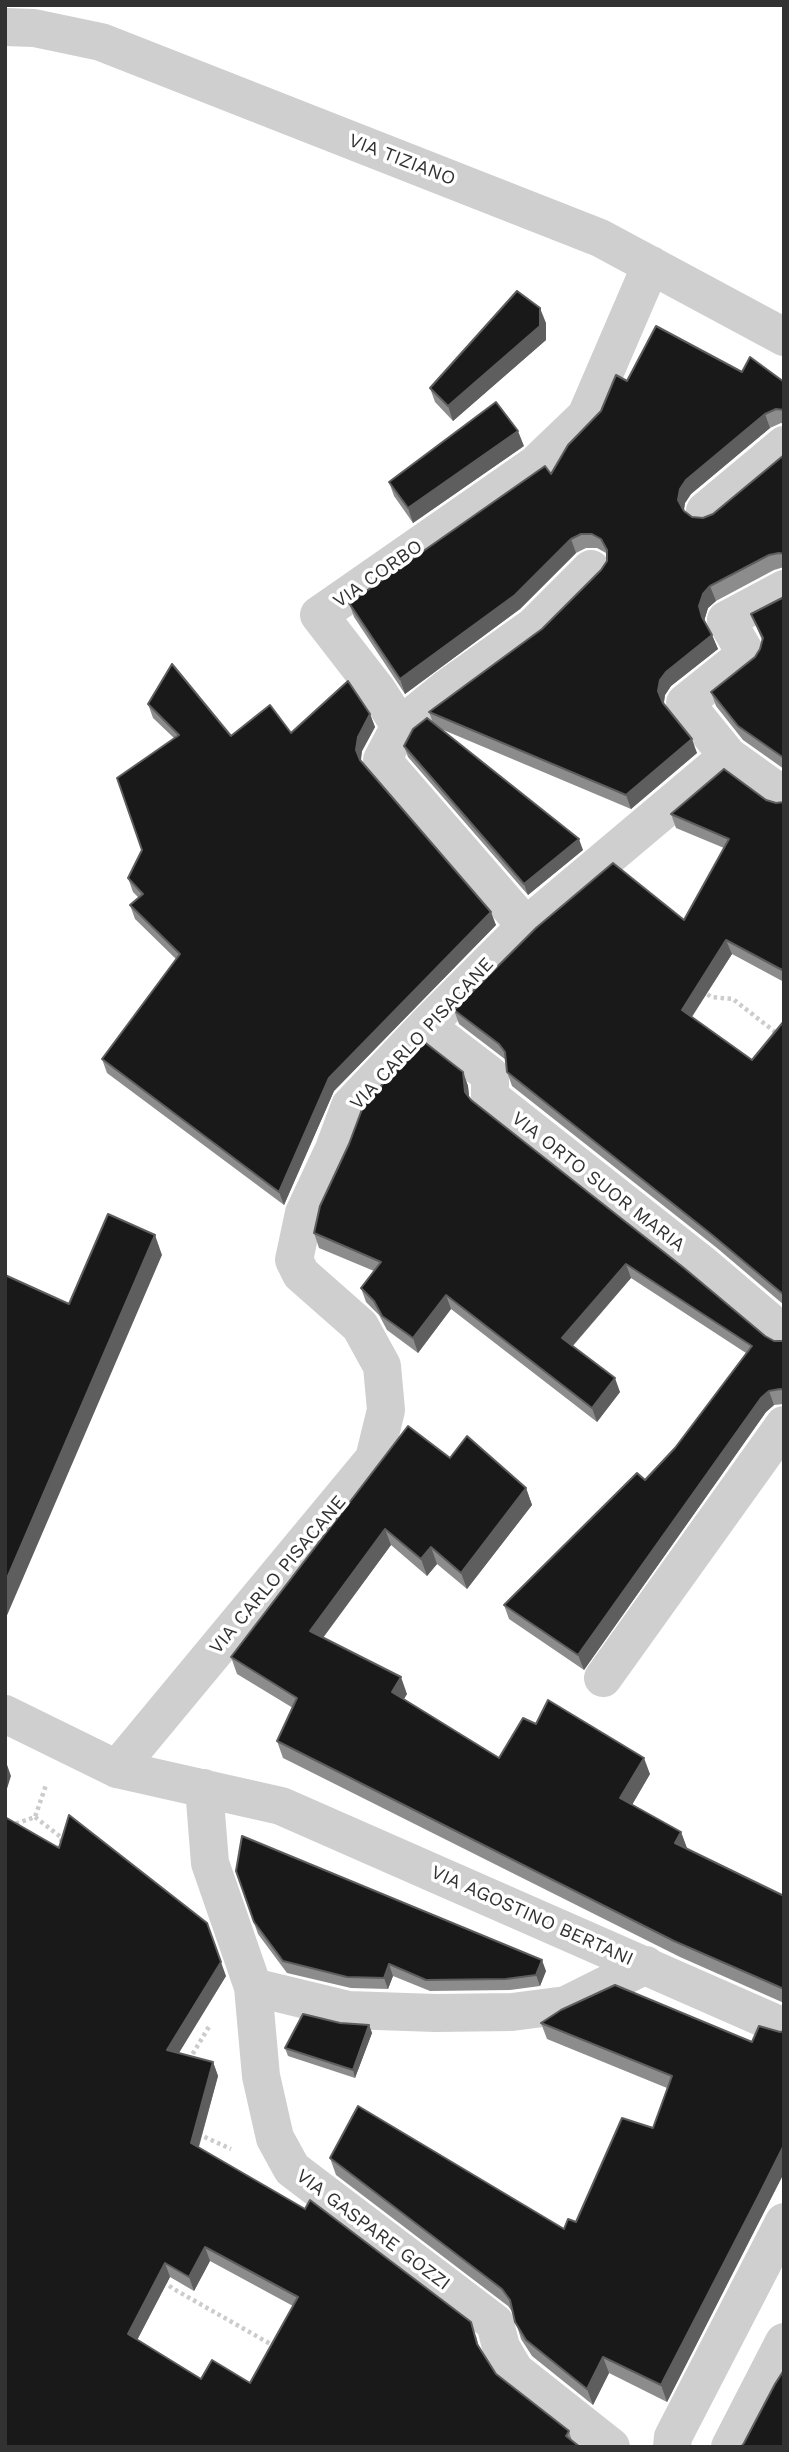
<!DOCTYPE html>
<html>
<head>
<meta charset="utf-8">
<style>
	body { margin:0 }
	#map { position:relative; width:789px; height:2452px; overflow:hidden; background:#fff; font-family:"Work Sans",sans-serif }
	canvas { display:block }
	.frame { position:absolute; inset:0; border:7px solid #323232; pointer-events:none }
</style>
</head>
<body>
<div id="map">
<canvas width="789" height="2452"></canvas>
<div class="frame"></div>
</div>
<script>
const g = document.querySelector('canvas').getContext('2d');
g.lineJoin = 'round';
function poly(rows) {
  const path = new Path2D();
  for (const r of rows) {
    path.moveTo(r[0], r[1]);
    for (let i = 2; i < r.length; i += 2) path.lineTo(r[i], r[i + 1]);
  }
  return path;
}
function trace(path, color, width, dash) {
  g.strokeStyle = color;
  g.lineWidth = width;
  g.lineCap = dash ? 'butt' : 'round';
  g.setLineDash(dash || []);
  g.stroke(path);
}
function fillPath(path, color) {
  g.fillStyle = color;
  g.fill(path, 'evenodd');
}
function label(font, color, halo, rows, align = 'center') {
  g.font = font + ' "Work Sans",sans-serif';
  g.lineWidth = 7;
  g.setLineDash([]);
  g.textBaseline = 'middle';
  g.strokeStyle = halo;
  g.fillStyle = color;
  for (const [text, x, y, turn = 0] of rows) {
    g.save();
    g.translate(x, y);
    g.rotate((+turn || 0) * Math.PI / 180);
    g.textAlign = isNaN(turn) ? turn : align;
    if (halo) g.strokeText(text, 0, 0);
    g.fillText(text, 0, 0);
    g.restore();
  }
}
trace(poly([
	[702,990,711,997,733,999,784,1039],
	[35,1817,62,1838,59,1849],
	[5,1832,12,1825,35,1817,46,1785],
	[189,2060,210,2025],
	[198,2134,231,2149],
	[164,2281,172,2288,274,2346]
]), '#ccc', 4.5, [3.5, 3.5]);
trace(poly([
	[5,27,34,28,101,42,600,238,784,337],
	[705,511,784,445],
	[400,726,447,688,534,626,591,569],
	[728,756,685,703,746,654,726,620,784,589],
	[526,926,382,760,400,726,377,690,319,615,536,464,586,416,651,265],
	[426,1026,490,1075,490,1097,703,1265,784,1334],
	[603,1678,784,1425],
	[5,1714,117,1769,281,1806,784,2027],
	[117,1769,374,1459,386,1410,382,1366,360,1326,301,1274,294,1260,304,1213,334,1149,350,1106,426,1026,526,926,728,756,784,796],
	[204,1788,210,1863,253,1987,261,2076,275,2138,292,2169,495,2323,501,2347,515,2371,611,2447],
	[253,1987,348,2010,436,2013,512,2012,566,2005,646,1965],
	[672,2447,673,2437,784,2222],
	[730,2447,784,2342]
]), '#cfcfcf', 38);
fillPath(poly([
	[546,323,546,340,453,421,435,402,430,388],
	[742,372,784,382,784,424,781,423,770,428,691,494,685,503,684,511,692,517,703,518,713,514,784,455,784,567,774,570,716,601,708,608,704,621,712,635,718,649,671,686,665,695,664,704,697,753,631,809,441,729,583,850,528,895,408,757,404,746,433,723,429,712,542,629,601,570,607,561,606,553,597,548,586,548,576,553,520,609,405,694,354,617,349,603,551,474,601,411,627,381],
	[524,446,413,523,394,496,389,482],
	[784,597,784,769,743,740,716,706,711,692,755,657,760,649,762,640,751,614],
	[148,704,231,736,291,733,370,714,375,727,362,751,361,761,496,925,334,1091,284,1205,107,1073,102,1059,176,959,135,919,130,905,139,898,133,892,128,878,142,850,174,738,153,718],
	[766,800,776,803,784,802,784,982,732,954,692,1017,752,1060,784,1021,784,1305,717,1248,512,1086,507,1072,506,1060,459,1024,454,1010,684,920,724,848,676,828,671,814],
	[463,1072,468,1086,469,1097,471,1100,765,1336,774,1341,784,1341,784,1404,774,1405,766,1412,584,1670,509,1619,504,1605,645,1480,675,1448,746,1353,631,1278,573,1346,620,1392,597,1422,451,1309,418,1353,387,1330,379,1315,366,1302,361,1288,374,1271,319,1248,314,1233],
	[450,1458,526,1488,532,1505,467,1589,437,1564,427,1576,391,1545,323,1638,407,1694,404,1699,499,1758,650,1774,632,1805,681,1832,687,1849,784,1896,784,2003,680,1957,283,1758,277,1741,293,1708,237,1674,231,1657],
	[5,1817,226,1976,179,2053,213,2062,218,2076,199,2147,476,2336,479,2347,496,2374,569,2431,572,2441,5,2447],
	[210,2261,293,2306,250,2383,201,2379,137,2340,170,2277,194,2291],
	[236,1871,546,1971,540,1986,510,1990,430,1991,393,1976,388,1989,351,1988,287,1973,258,1934],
	[340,2023,369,2025,372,2033,355,2078,288,2056,285,2048],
	[541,2023,752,2042,784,2031,784,2173,667,2402,609,2373,593,2405,532,2356,521,2339,513,2313,508,2306,336,2175,330,2158,564,2229,576,2222,653,2128,667,2088,547,2039]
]), '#8c8c8c');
fillPath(poly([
	[540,308,546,323,546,340,453,421,448,406],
	[765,414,770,428,691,494,685,503,683,514,678,500,680,489,686,480],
	[518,431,524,446,413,523,408,508],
	[571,539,576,553,520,609,405,694,400,679],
	[710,586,716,601,708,608,704,621,707,631,699,606,703,594],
	[712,635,718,649,671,686,665,695,663,706,658,691,660,680,666,672],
	[370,714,375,727,362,751,360,763,356,750,358,737],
	[692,739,697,753,631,809,626,795],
	[579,839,583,850,528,895,524,884],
	[491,912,496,925,334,1091,284,1205,279,1192,329,1078],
	[726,940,732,954,687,1024,682,1010],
	[463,1072,468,1086,470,1106,465,1092],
	[155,1235,162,1255,5,1620,5,1583],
	[626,1264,631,1278,567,1352,562,1338],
	[446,1295,451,1309,418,1353,413,1338],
	[615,1378,620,1392,597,1422,592,1408],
	[769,1391,774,1405,766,1412,584,1670,578,1655,761,1398],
	[526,1488,532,1505,467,1589,461,1573],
	[385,1529,391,1545,316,1647,310,1631],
	[431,1547,437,1564,427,1576,421,1559],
	[401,1677,407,1694,398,1708,392,1692],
	[644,1758,650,1774,626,1815,620,1798],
	[6,1762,11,1776,5,1795,5,1765],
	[681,1832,687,1848,681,1860,675,1843],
	[207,1923,226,1976,172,2064,167,2050],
	[542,1960,546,1971,540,1986,536,1975],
	[389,1964,393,1976,388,1989,384,1978],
	[369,2025,372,2033,355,2078,353,2070],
	[213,2062,218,2076,196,2156,191,2143],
	[784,2145,784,2173,667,2402,661,2385],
	[205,2247,210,2261,194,2291,189,2277],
	[165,2263,170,2277,133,2348,128,2334],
	[603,2357,609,2373,593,2405,587,2389]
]), '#5e5e5e');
const building = poly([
	[517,291,540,308,540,326,448,406,430,388,517,291],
	[656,326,742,372,750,357,784,382,784,410,776,409,765,414,686,480,680,489,678,500,684,511,692,517,703,518,713,514,784,455,784,554,779,553,769,555,710,586,703,594,699,606,702,617,712,635,666,672,660,680,658,691,663,703,692,739,626,795,429,712,542,629,601,570,607,561,607,550,601,539,592,534,581,534,571,539,515,595,400,679,349,603,545,466,551,474,568,445,601,411,616,375,627,381,656,326],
	[496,402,518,431,408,508,389,482,496,402],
	[784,597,784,758,738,726,711,692,755,657,760,649,763,638,751,614,784,597],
	[172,664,231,736,270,705,291,733,348,681,370,714,358,737,356,750,360,760,491,912,329,1078,279,1192,102,1059,180,954,130,905,143,894,128,878,142,850,117,778,179,735,148,704,172,664],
	[427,718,579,839,524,884,404,746,413,729,427,718],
	[724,769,766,800,776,803,784,802,784,971,726,940,682,1010,752,1060,784,1021,784,1295,711,1234,507,1072,505,1052,499,1044,454,1010,536,928,613,863,684,920,729,839,671,814,724,769],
	[423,1041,463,1072,465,1092,471,1100,684,1268,765,1336,774,1341,784,1341,784,1390,780,1389,769,1391,761,1398,578,1655,504,1605,637,1473,645,1480,675,1448,752,1346,626,1264,562,1338,615,1378,592,1408,446,1295,413,1338,382,1316,374,1301,361,1288,381,1262,314,1233,320,1206,349,1144,364,1104,423,1041],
	[108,1214,155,1235,5,1583,5,1275,69,1304,108,1214],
	[408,1426,450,1458,467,1436,526,1488,461,1573,431,1547,421,1559,385,1529,310,1631,401,1677,392,1692,499,1758,523,1718,536,1724,548,1700,644,1758,620,1798,681,1832,675,1843,784,1896,784,1989,674,1941,277,1741,297,1698,231,1657,408,1426],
	[69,1815,207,1923,221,1962,167,2050,213,2062,191,2143,305,2209,310,2200,471,2322,477,2344,496,2374,569,2431,566,2436,580,2447,5,2447,5,1817,59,1848,69,1815],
	[205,2247,298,2297,250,2383,212,2360,201,2379,128,2334,165,2263,189,2277,205,2247],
	[242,1836,542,1960,536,1975,506,1979,426,1980,389,1964,384,1978,347,1977,283,1961,254,1922,236,1871,242,1836],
	[615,1985,752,2042,759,2026,780,2032,784,2031,784,2145,759,2195,661,2385,603,2357,587,2389,526,2340,515,2322,510,2300,502,2289,330,2158,358,2106,564,2229,568,2219,576,2222,622,2118,653,2128,672,2076,541,2023,561,2010,615,1985],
	[303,2014,340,2023,369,2025,353,2070,285,2048,303,2014],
	[784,2370,784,2447,741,2447,744,2443,775,2384,784,2370]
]);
fillPath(building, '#191919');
trace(building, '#5e5e5e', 2);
label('19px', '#323232', '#fff', [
	["VIA TIZIANO",402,160,21],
	["VIA CORBO",378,574,-35],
	["VIA CARLO PISACANE",422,1034,-47],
	["VIA ORTO SUOR MARIA",598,1182,38],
	["VIA CARLO PISACANE",278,1575,-50],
	["VIA AGOSTINO BERTANI",532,1916,24],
	["VIA GASPARE GOZZI",373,2230,37]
]);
</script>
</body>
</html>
